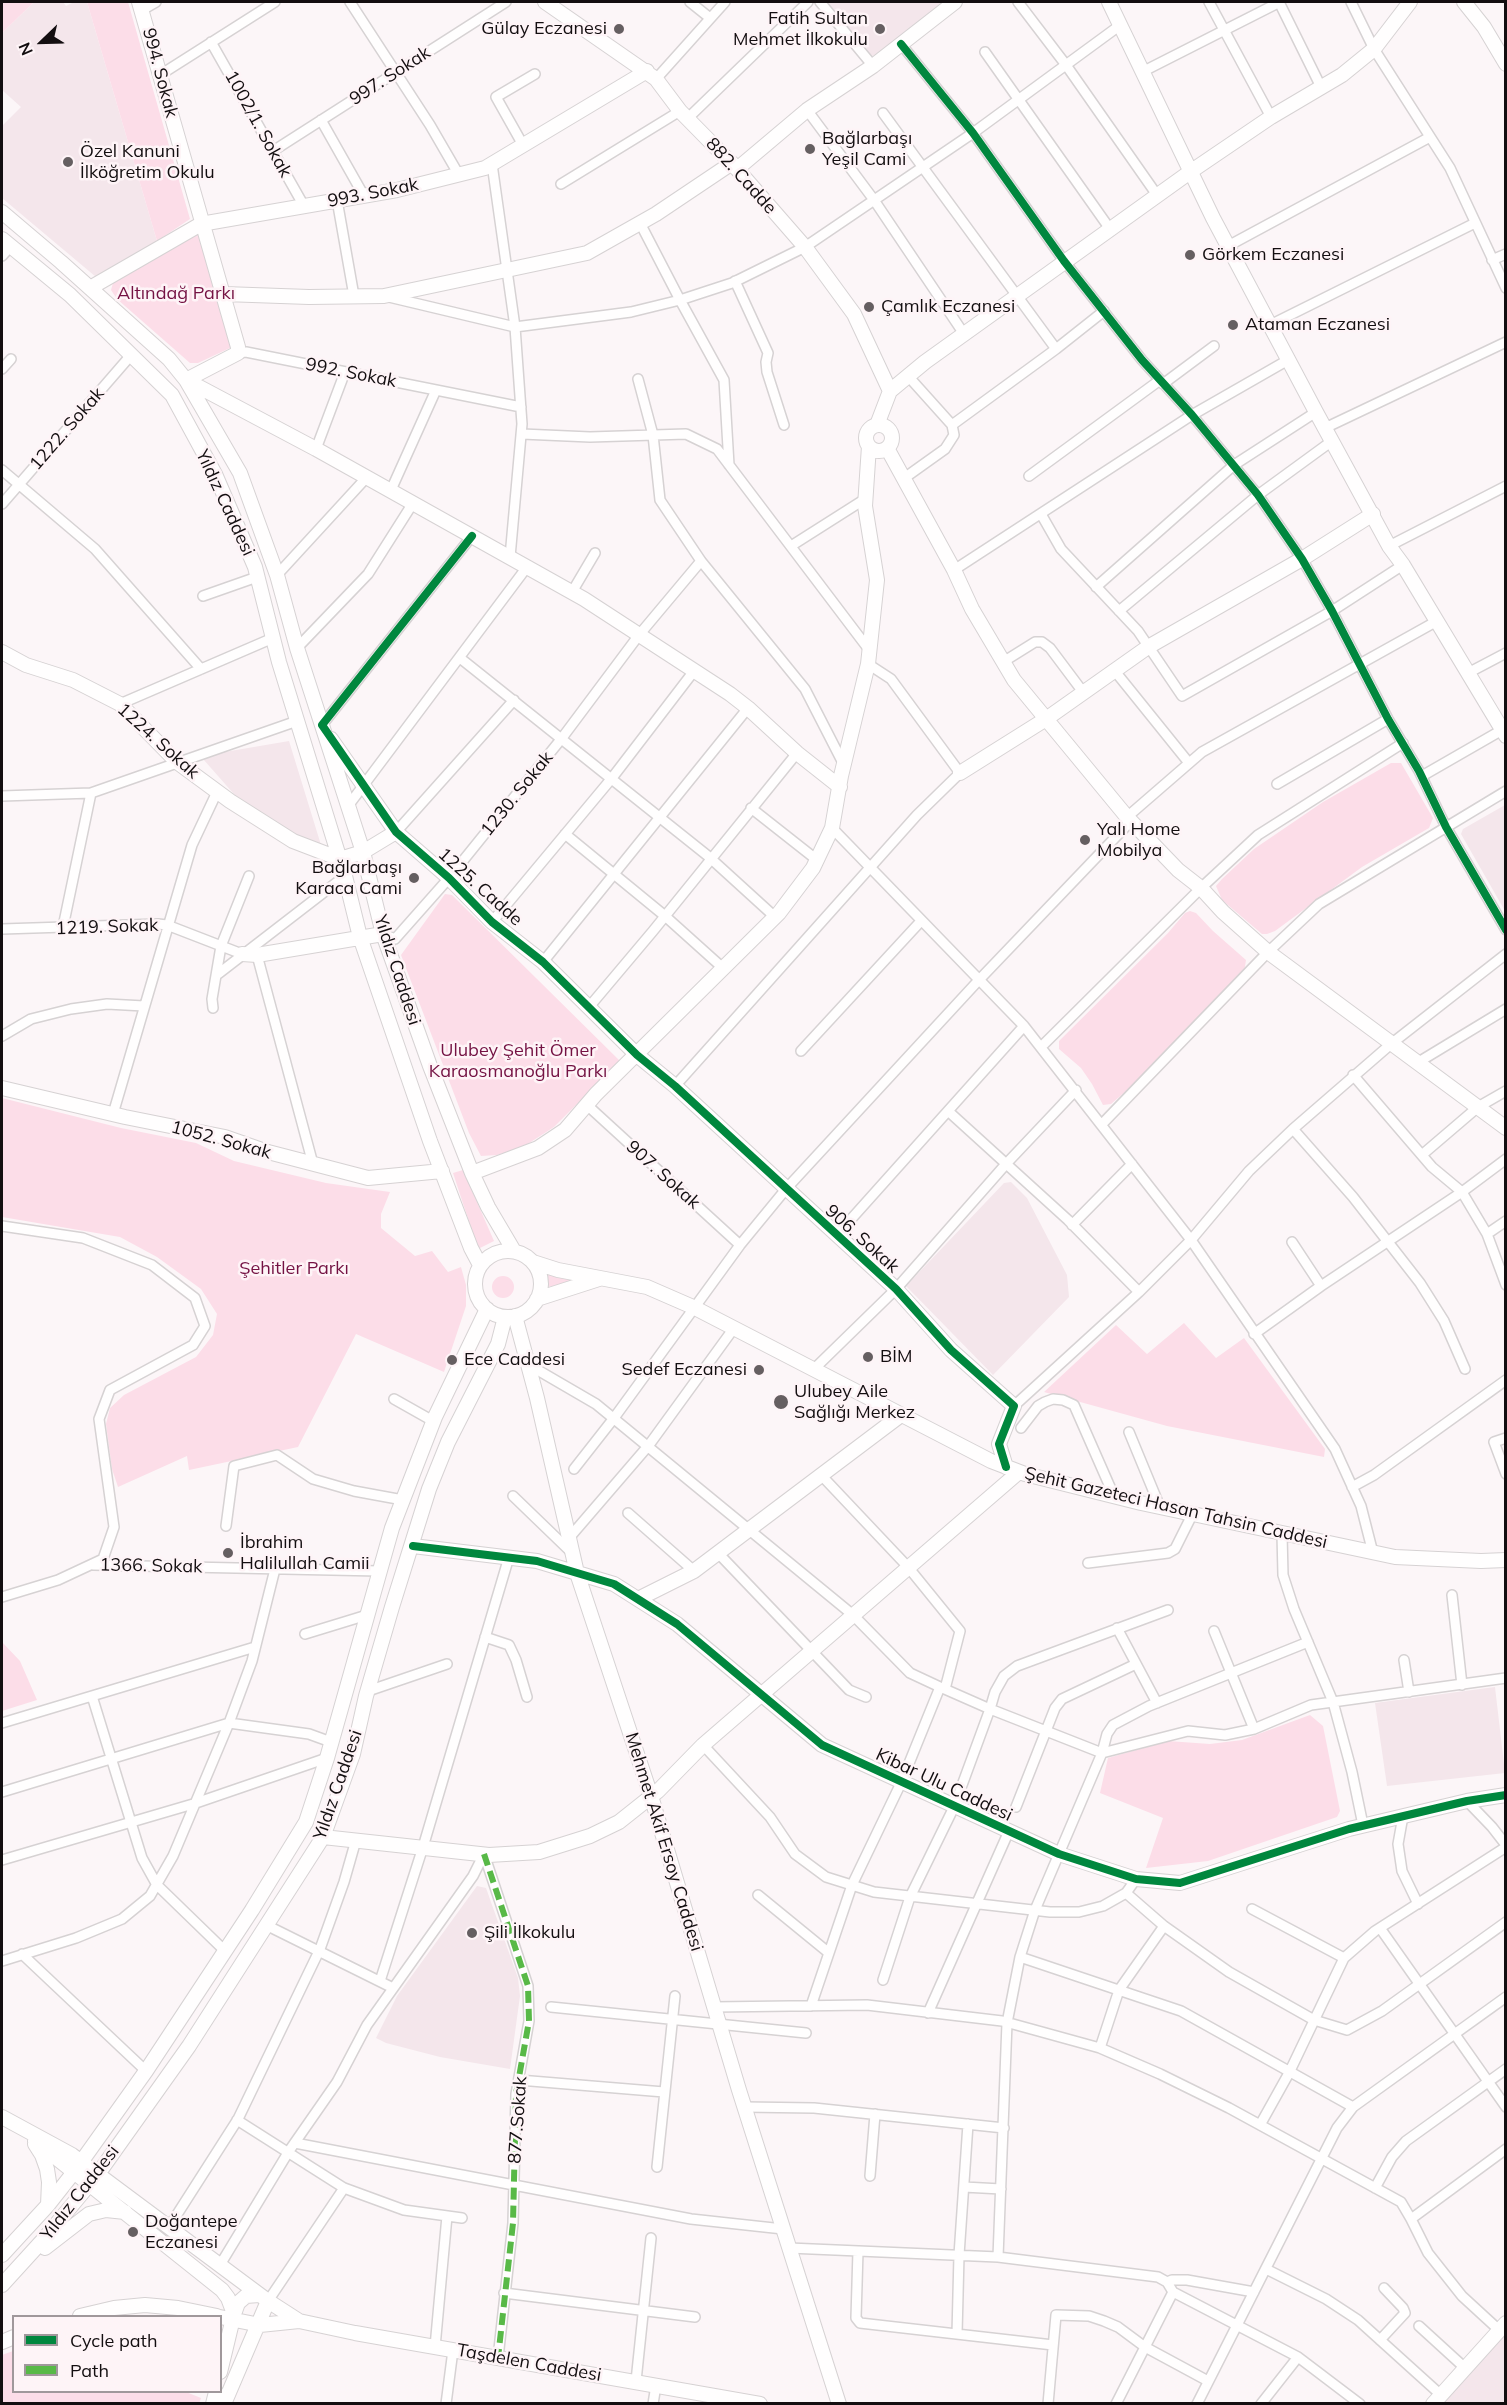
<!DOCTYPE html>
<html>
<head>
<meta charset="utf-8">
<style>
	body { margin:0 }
	#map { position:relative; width:1507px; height:2405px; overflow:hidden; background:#fcf6f8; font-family:Mulish,sans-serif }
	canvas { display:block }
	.frame { position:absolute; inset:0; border:3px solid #130e10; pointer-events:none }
	.legend { position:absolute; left:12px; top:2315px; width:210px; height:78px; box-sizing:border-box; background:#fef4f7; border:2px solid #a0989b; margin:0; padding:8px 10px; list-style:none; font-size:18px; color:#130e10 }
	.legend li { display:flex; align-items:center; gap:12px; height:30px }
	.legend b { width:30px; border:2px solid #a0989b }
	.north { position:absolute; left:12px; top:12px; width:60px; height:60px; -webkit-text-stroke:4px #fef4f7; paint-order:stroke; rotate:247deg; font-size:16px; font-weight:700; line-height:24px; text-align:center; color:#130e10 }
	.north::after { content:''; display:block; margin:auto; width:21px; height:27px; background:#130e10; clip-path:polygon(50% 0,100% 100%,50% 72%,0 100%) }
</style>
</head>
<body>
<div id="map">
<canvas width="1507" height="2405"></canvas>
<div class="frame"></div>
<ul class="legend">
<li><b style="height:8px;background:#00873e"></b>Cycle path</li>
<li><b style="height:8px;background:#58b947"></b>Path</li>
</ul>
<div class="north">N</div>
</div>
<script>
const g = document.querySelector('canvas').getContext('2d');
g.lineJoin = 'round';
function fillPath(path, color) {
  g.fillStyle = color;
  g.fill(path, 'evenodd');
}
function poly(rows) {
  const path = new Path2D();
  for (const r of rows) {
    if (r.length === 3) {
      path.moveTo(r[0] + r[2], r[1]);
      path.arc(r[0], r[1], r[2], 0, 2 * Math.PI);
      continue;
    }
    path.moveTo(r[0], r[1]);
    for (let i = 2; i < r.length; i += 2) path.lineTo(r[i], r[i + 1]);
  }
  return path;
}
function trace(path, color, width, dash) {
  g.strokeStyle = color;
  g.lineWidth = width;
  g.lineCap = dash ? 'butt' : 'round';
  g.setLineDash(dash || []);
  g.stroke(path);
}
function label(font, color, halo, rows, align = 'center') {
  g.font = font + ' Mulish,sans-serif';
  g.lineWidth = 5;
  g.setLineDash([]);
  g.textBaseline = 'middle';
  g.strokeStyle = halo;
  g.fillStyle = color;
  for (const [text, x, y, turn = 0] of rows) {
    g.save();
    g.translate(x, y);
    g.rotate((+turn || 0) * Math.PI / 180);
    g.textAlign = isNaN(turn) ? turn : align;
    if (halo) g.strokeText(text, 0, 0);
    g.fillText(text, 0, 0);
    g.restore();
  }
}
fillPath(poly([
	[34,2,63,2,66,6,74,2,87,2,157,241,96,277,2,198,2,126,21,107,2,90,2,33],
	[827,2,945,2,878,55,871,56],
	[289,741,321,845,286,832,241,802,203,759,207,755],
	[1505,805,1505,911,1461,834,1463,829],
	[1011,1182,1027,1198,1067,1275,1069,1297,993,1375,906,1286,1004,1183],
	[1495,1687,1505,1773,1387,1786,1375,1703],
	[477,1886,486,1888,518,1978,520,1996,510,2069,440,2057,386,2043,376,2038,397,1996],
	[1505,2335,1505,2403,1442,2403]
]), '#f4e6eb');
fillPath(poly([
	[2,2,34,2,2,33],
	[87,2,128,2,190,219,157,241],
	[192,235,199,235,232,338,230,348,198,363,190,363,117,299,111,290,113,283],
	[1391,763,1401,763,1433,818,1429,828,1362,867,1275,931,1267,934,1262,934,1222,900,1216,886,1222,879,1254,849,1323,802],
	[445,894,452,895,620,1061,554,1127,523,1147,497,1155,481,1156,469,1133,401,955],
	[1190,911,1196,913,1213,931,1246,960,1244,973,1125,1092,1111,1104,1103,1105,1092,1084,1081,1068,1059,1049,1059,1041,1168,933,1185,913],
	[2,1098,121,1128,196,1143,234,1161,326,1183,390,1192,381,1214,381,1228,415,1256,432,1251,448,1272,461,1267,466,1285,466,1306,444,1372,356,1334,298,1447,189,1470,187,1456,118,1487,112,1469,106,1424,110,1408,124,1395,196,1357,213,1335,217,1314,201,1289,157,1257,120,1237,2,1217],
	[463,1170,494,1241,478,1249,453,1173],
	[546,1273,585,1279,548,1287],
	[503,1287,11],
	[1184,1323,1216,1358,1244,1338,1325,1449,1324,1457,1167,1426,1044,1392,1116,1325,1147,1354],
	[2,1642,20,1661,37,1700,2,1711],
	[1310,1715,1323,1726,1340,1811,1337,1817,1208,1861,1146,1868,1163,1818,1100,1793,1108,1758,1168,1741,1210,1744,1242,1740],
	[13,2351,14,2392,186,2392,201,2398,199,2404,2,2403,2,2355]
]), '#fcdde8');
const street = poly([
	[350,2,430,125,459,175],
	[690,2,710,18],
	[820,2,873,66],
	[1018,2,1066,65,1157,195],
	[1209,2,1271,117],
	[1279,2,1321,87],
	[1351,2,1374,49,1450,168,1506,288],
	[142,10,156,2],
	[211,42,304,206],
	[901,44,973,133,1064,261,1142,360,1192,415,1258,495,1302,559,1332,611,1388,719,1419,771,1446,827,1506,930],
	[985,52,1110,229],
	[1142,72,1280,2],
	[160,75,275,2],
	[656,79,725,2],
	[807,110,874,200,964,334],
	[883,113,1056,349],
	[687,119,808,2],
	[321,120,364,196],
	[523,145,496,97,535,74],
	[273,151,506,2],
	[492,164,515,327,522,424,510,557],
	[561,184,680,111],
	[337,200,354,296],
	[640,223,680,300,732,283,805,247,973,133,1119,26],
	[1228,246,1430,137],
	[2,256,10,247],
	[1492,260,1506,254],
	[735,281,768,353,766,362,767,372,784,425],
	[389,297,515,327,631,312,680,300,724,380,729,465],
	[1270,325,1475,223],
	[238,353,246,352,521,407],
	[2,369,11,359],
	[638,379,653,435,660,500,701,561,805,689,844,765],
	[1163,384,1214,346],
	[952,425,1056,349,1104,311],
	[1325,428,1506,342],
	[522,434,590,437,686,434,717,449,870,651],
	[316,449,345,372],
	[2,470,95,549,201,669],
	[1029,476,1160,380],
	[903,479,945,449,954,435,952,425,908,376],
	[391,490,436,390],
	[2,504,132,354],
	[1041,514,1061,549,1138,631,1182,696,1332,611,1403,565],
	[791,546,865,499],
	[1389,546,1506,486],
	[954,570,1192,415,1288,360],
	[277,575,367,477],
	[1096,587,1234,465,1316,412],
	[572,592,595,553],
	[203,596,257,577],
	[1119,611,1258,495,1332,441],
	[297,648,368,574,413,503],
	[460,658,708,856,775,917],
	[1003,662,1035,642,1042,642,1050,648,1083,692],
	[1114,670,1189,763],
	[1468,673,1506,653],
	[120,704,273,638],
	[322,725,472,536],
	[1422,776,1502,730],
	[1277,784,1388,719],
	[2,796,91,793,297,721],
	[348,806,527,567],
	[751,808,817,860],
	[1127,817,1202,752,1437,621],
	[832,828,1024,1026,1191,1240,1335,1449,1361,1506,1373,1553],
	[396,832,514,700],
	[565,834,665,916,724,969],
	[492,922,612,778,694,671],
	[63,927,91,793],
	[2,929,158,924,167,925,242,954],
	[383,934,395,939,449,878,562,738,639,635,701,561],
	[257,955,313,1164],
	[543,962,748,708],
	[218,974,345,876],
	[589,1007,653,931,797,753],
	[213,1008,212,999,221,946,249,876],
	[2,1036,31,1019,71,1009,107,1004,144,1006],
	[1041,1047,1201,888,1258,835,1403,743],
	[801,1051,921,921],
	[1417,1063,1506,1009],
	[1353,1075,1432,1167,1462,1192,1487,1234,1506,1285],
	[675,1086,917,815,960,773,891,679,868,664],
	[587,1105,740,1245],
	[948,1111,1068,1220,1139,1292],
	[113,1114,192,845,217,792],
	[1102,1124,1268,952,1319,904,1506,791],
	[1293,1129,1353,1197,1420,1283,1444,1321,1465,1369],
	[1423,1154,1478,1107,1506,1091],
	[1072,1225,1132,1164],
	[2,1226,83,1238,152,1265,195,1298,205,1326,193,1345,110,1390,99,1419,114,1527,103,1559,58,1580,2,1597],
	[1487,1234,1506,1221],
	[836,1236,1024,1026],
	[1292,1242,1321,1286],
	[1254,1334,1321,1286,1462,1192,1506,1159],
	[529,1365,596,1404,853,1615,910,1673,940,1687,901,1783,852,1885,811,2006],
	[813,1370,896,1289,1006,1164,1076,1090],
	[394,1399,433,1421],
	[1014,1406,1139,1292,1191,1240,1249,1171,1293,1129,1391,1044,1506,954],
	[1021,1428,1038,1406,1045,1402,1053,1399,1063,1400,1074,1405,1114,1496],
	[1129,1432,1160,1507],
	[1506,1438,1494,1442,1506,1474],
	[574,1469,614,1418,740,1245,786,1189,978,981,1131,821],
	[822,1476,908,1567,960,1631,945,1689],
	[1352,1487,1374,1475,1506,1380],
	[513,1496,571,1552],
	[628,1513,694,1571],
	[226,1526,234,1466,277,1455,313,1479,354,1491,403,1500],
	[1282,1534,1283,1575,1294,1609,1333,1702,1352,1772,1363,1825],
	[569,1538,649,1445,734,1328],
	[718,1553,849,1690,866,1697],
	[1088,1563,1168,1553,1175,1549,1193,1513],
	[93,1565,379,1571],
	[1452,1595,1462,1685],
	[1168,1610,1017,1666,1004,1676,995,1692,990,1709,1102,1753,1188,1731,1225,1735,1254,1729,1311,1705,1506,1678],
	[1117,1628,1157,1703],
	[1214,1631,1254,1729],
	[305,1634,367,1615],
	[485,1637,509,1645,516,1660,527,1697],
	[1404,1660,1409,1692],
	[368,1691,447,1664],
	[92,1696,142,1858,157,1885,225,1951],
	[2,1723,255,1647],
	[703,1745,770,1817,795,1854,826,1877,874,1892,1050,1912,1079,1912,1103,1906,1126,1893,1136,1879],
	[2,1792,229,1723,309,1734,331,1742],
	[1467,1801,1492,1827,1506,1845],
	[1016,1807,1055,1708,1062,1699,1136,1664],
	[1403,1816,1398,1844,1402,1871,1418,1904],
	[484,1854,528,1986,529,2021,516,2094,513,2223,498,2358],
	[2,1860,193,1804,327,1758],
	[1126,1893,1164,1926,1229,1972,1314,2020,1347,2030,1382,2011,1506,1922],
	[758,1895,829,1953],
	[1252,1909,1344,1958],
	[268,1926,393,1988],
	[1380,1928,1506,2107],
	[22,1954,146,2071],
	[1020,1957,1181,2011,1353,2107],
	[2,1961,76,1938,122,1919,150,1896,173,1856,229,1723,252,1661,275,1569],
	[883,1980,910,1897,954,1807,990,1709,940,1687],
	[380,1981,423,1847,509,1557],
	[551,2007,806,2033],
	[714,2007,867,2005,1002,2021,1100,2048,1160,2074,1229,2108,1401,2202,1411,2219],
	[928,2013,1009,1831],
	[1100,2048,1119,1990,1164,1926],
	[519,2080,664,2092],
	[744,2107,814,2108,1004,2128],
	[237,2120,344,2188,404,2210,462,2218],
	[1260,2125,1289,2073,1344,1958,1375,1931,1506,1847],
	[295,2143,691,2219,783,2229],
	[657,2167,675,1996],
	[870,2176,875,2114],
	[964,2187,1001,2189],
	[1375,2188,1392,2157,1406,2141,1506,2069],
	[169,2227,238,2119,320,1949,344,1882,356,1840],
	[789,2248,998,2257,1158,2277,1167,2282,1173,2292,1298,2357,1360,2404],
	[858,2251,856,2318,860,2323,1053,2345],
	[998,2257,1007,2023,1020,1957,1035,1910,1102,1753,1107,1734,1113,1725,1149,1706,1308,1642],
	[220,2265,289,2151,337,2082,367,2025,473,1876,484,1854],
	[1266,2269,1326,2299,1358,2320,1441,2395],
	[1167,2282,1172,2280,1187,2280,1254,2292],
	[504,2293,695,2317],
	[268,2301,344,2188],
	[1419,2326,1465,2368],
	[1499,2330,1462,2296,1428,2253,1411,2219,1506,2149],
	[957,2334,959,2255,968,2124],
	[1380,2340,1405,2313,1403,2308,1384,2288],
	[435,2347,447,2216],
	[636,2381,651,2238],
	[446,2404,453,2350],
	[653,2404,656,2385],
	[1048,2404,1056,2315,1089,2316,1104,2321,1118,2327,1145,2347,1208,2381],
	[1116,2404,1173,2292],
	[1197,2404,1337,2128,1353,2107,1506,1997],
	[1261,2404,1298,2357]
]);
const secondary = poly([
	[139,2,238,347,238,353,186,380],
	[545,2,656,79,680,111,737,169,805,247,854,314,890,391],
	[1109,2,1213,218,1316,412,1389,546,1403,565,1506,736],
	[1464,2,1484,27,1506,64],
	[737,169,807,110,873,66,955,2],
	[2,212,61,262,169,359,186,380,240,473,277,575,297,648,363,852,383,934,430,1066,472,1173,488,1207,514,1251],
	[2,239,70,295,172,395,215,474,255,567,279,662,345,876,360,937,430,1141,471,1248,480,1265],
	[90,288,201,224,397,190,485,168,647,71],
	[224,294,309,297,384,296,587,253,656,214,732,163],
	[186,380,316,449,584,599,730,694,748,708,797,753,840,787],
	[877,425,890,391,925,362,1190,172,1271,117,1342,75,1374,49,1410,2],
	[879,438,13],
	[887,448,954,570,972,609,1014,680,1127,817,1178,870,1201,888,1223,912,1268,952,1506,1128],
	[2,652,26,665,73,680,120,704,177,762,230,801,293,841,340,859,363,852,396,832],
	[331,739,396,832,449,878,492,922,543,962,637,1055,675,1086,896,1289,951,1350,1014,1406,999,1444,1006,1467],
	[960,773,1046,719,1148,647,1302,559,1373,514],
	[242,954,257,955,383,934],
	[2,1088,125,1117,225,1137,268,1152,368,1178,442,1171],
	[472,1173,538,1148,565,1130,596,1094,779,913,813,868,832,828,841,776,868,664,877,580,865,506,869,446],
	[508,1284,33],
	[533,1262,558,1270,647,1287,693,1307,991,1461,1025,1474,1141,1503,1395,1557,1481,1561,1506,1560],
	[537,1299,599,1279],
	[515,1316,537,1398,577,1573,651,1796,739,2090,839,2404],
	[413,1546,537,1561,614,1584,677,1624,822,1745,1059,1854,1136,1879,1180,1883,1349,1829,1467,1801,1506,1795],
	[638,1599,694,1571,901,1415],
	[323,1837,489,1855,539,1852,590,1836,619,1822,658,1791,703,1745,762,1694,1019,1472],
	[2,2117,72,2155,268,2301,299,2321,260,2325,220,2317],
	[35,2141,222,2290,228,2298,234,2314,220,2372],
	[35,2144,42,2155,47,2169,49,2182,48,2205],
	[45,2248,89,2214,106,2210,125,2212],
	[2,2255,48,2205,74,2172,146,2071,252,1910,306,1822,327,1758,392,1528,435,1417,487,1309],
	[2,2285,43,2240,98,2174,189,2046,323,1837,353,1754,366,1696,392,1607,429,1489,448,1442,498,1344,505,1317],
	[234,2314,238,2303,246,2296,259,2295],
	[80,2316,114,2308,145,2305,178,2308,217,2316],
	[299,2321,355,2333,760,2404],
	[2,2342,14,2337],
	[213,2404,216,2392],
	[224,2404,268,2301],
	[1433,2404,1506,2323]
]);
trace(street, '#d6d2d3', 12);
trace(secondary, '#d6d2d3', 16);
trace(street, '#fffefe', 9);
trace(secondary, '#fffefe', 14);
trace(poly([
	[484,1854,528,1986,529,2021,516,2094,513,2223,498,2358]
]), '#58b947', 6, [12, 6]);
trace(poly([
	[901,44,973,133,1064,261,1142,360,1192,415,1258,495,1302,559,1332,611,1388,719,1419,771,1446,827,1506,930],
	[472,536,322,725,396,832,449,878,492,922,543,962,637,1055,675,1086,896,1289,951,1350,1014,1406,999,1444,1006,1467],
	[413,1546,537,1561,614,1584,677,1624,822,1745,1059,1854,1136,1879,1180,1883,1349,1829,1467,1801,1506,1795]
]), '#00873e', 8);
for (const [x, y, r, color] of [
	[619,29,6,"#655f61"],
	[880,29,6,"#655f61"],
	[810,149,6,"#655f61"],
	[68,162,6,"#655f61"],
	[1190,255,6,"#655f61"],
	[869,307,6,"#655f61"],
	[1233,325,6,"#655f61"],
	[1085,840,6,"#655f61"],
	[414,878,6,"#655f61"],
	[868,1357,6,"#655f61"],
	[452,1360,6,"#655f61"],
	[759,1370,6,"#655f61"],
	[781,1402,8,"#655f61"],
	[228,1553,6,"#655f61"],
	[472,1933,6,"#655f61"],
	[133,2232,6,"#655f61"]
]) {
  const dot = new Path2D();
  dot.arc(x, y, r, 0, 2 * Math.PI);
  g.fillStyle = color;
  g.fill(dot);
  trace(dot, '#fef4f7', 2);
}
label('18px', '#130e10', '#fef4f7', [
	["Fatih Sultan",868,19,"right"],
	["Mehmet İlkokulu",868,40,"right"],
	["Gülay Eczanesi",607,29,"right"],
	["Bağlarbaşı",822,139],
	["Yeşil Cami",822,160],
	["Özel Kanuni",80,152],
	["İlköğretim Okulu",80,173],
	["Görkem Eczanesi",1202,255],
	["Çamlık Eczanesi",881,307],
	["Ataman Eczanesi",1245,325],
	["Yalı Home",1097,830],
	["Mobilya",1097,851],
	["Bağlarbaşı",402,868,"right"],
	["Karaca Cami",402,889,"right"],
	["BİM",880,1357],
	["Ece Caddesi",464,1360],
	["Sedef Eczanesi",747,1370,"right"],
	["Ulubey Aile",794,1392],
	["Sağlığı Merkez",794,1413],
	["İbrahim",240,1543],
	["Halilullah Camii",240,1564],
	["Şili İlkokulu",484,1933],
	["Doğantepe",145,2222],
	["Eczanesi",145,2243]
], 'left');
label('18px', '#130e10', '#fef4f7', [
	["994. Sokak",160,73,75],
	["997. Sokak",390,76,-33],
	["1002/1. Sokak",258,124,61],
	["882. Cadde",741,176,48],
	["993. Sokak",373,193,-11],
	["992. Sokak",351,373,11],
	["1222. Sokak",67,429,-49],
	["Yıldız Caddesi",225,503,65],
	["1224. Sokak",158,741,42],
	["1230. Sokak",517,794,-51],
	["1225. Cadde",480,887,42],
	["1219. Sokak",107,927,-2],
	["Yıldız Caddesi",397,970,72],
	["1052. Sokak",221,1140,15],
	["907. Sokak",663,1175,42],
	["906. Sokak",862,1239,42],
	["Şehit Gazeteci Hasan Tahsin Caddesi",1176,1508,13],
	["1366. Sokak",151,1566,1],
	["Yıldız Caddesi",338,1785,-71],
	["Kibar Ulu Caddesi",944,1785,25],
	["Mehmet Akif Ersoy Caddesi",664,1842,73],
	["877.Sokak",518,2120,-86],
	["Yıldız Caddesi",80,2193,-52],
	["Taşdelen Caddesi",529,2363,10]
]);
label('18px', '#741243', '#fef4f7', [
	["Altındağ Parkı",176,294],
	["Ulubey Şehit Ömer",518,1051],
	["Karaosmanoğlu Parkı",518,1072],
	["Şehitler Parkı",294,1269]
]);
</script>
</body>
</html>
